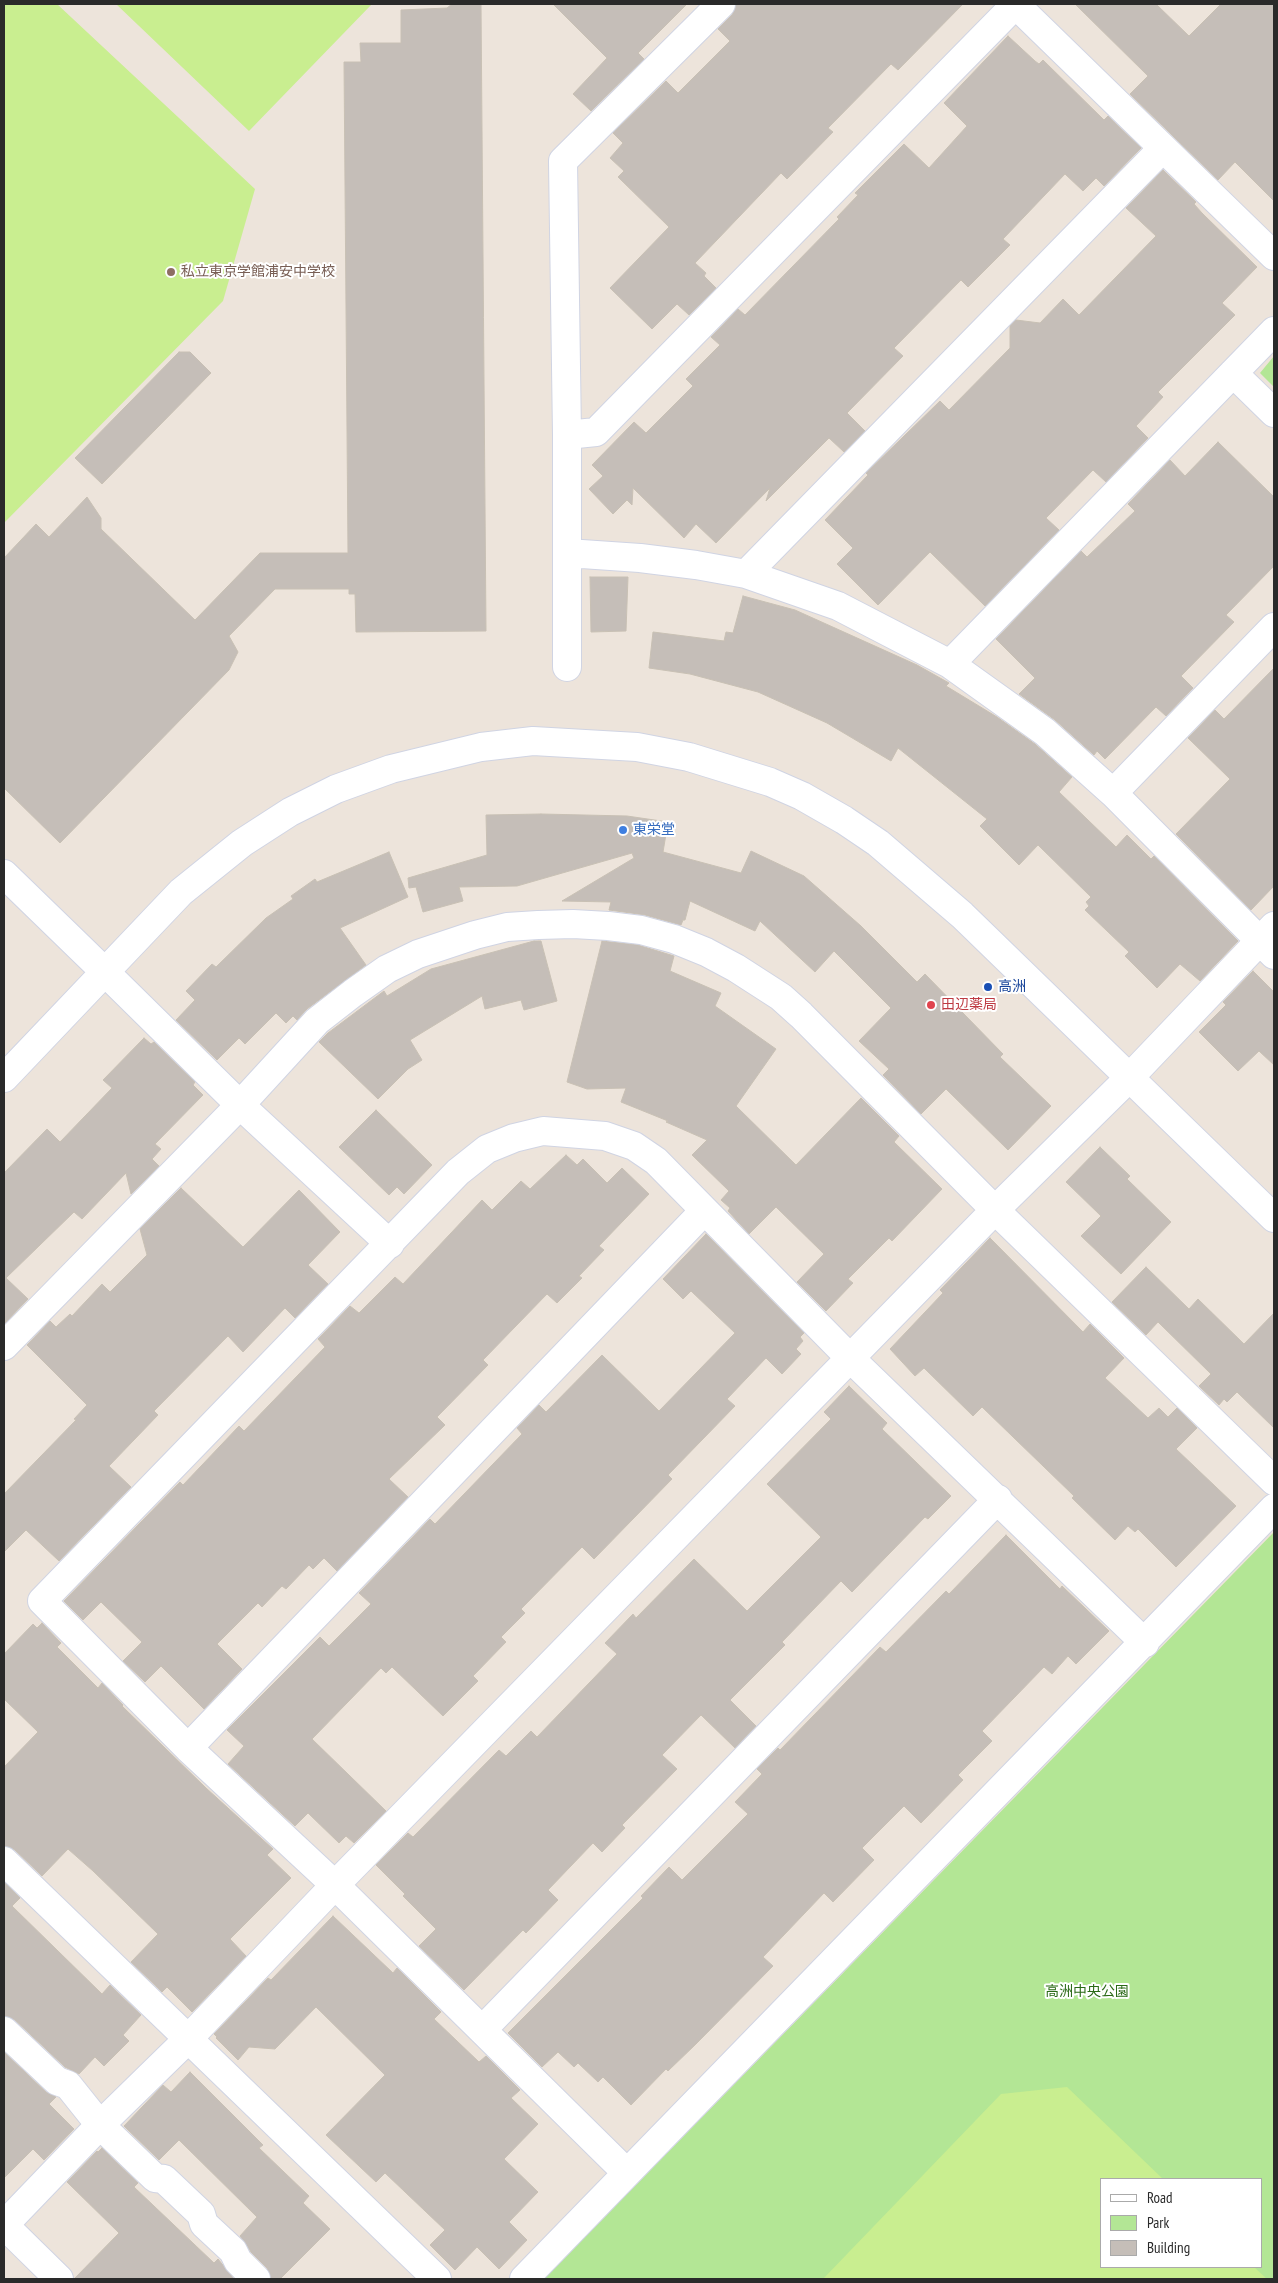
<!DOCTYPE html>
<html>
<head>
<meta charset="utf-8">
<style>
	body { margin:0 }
	#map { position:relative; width:1278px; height:2283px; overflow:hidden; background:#ede4db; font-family:"PT Sans Narrow",sans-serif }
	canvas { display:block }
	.frame { position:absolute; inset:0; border:5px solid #2a2a2a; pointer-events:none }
	.legend { position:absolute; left:1100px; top:2178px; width:162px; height:90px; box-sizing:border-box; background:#fff; border:1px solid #aaa; margin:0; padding:6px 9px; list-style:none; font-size:15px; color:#2a2a2a }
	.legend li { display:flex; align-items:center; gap:10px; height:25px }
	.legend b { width:25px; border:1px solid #aaa }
</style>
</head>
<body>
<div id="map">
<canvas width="1278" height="2283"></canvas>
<div class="frame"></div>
<ul class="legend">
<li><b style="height:6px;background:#fff"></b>Road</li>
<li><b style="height:14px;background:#b3e695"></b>Park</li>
<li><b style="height:14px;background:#c5beb8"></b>Building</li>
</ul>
</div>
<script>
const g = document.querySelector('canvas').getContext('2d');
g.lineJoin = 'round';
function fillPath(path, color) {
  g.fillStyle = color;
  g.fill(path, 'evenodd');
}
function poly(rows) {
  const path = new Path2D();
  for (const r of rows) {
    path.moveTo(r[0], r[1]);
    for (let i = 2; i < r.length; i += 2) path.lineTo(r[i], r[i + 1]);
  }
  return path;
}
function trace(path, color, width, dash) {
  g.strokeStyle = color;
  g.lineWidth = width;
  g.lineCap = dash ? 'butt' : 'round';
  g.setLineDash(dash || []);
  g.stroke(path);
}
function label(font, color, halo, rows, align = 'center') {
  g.font = font + ' "PT Sans Narrow","Noto Sans JP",sans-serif';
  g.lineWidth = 4;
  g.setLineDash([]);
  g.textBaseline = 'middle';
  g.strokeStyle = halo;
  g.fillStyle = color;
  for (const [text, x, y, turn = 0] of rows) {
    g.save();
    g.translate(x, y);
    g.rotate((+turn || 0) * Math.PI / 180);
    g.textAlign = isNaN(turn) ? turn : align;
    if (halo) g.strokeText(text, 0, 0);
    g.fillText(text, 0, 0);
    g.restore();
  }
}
fillPath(poly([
	[1274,356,1274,387,1260,373],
	[1274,1532,1274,2279,544,2279],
	[1102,2179,1262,2179,1262,2267,1102,2267]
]), '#b3e695');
fillPath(poly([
	[4,4,57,4,255,189,223,301,4,523],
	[116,4,372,4,249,131],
	[1067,2087,1163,2179,1102,2179,1102,2267,1254,2267,1267,2279,823,2279,1001,2094]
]), '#c9ee90');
const building = poly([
	[452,4,481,4,486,631,356,632,355,594,349,594,349,589,275,589,229,636,238,652,229,670,60,843,4,788,4,558,36,524,49,537,87,497,101,518,101,529,195,620,260,553,348,553,344,62,361,62,360,43,401,43,401,10,447,8,452,4],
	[553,4,687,4,638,53,644,59,591,111,573,94,607,58,553,4],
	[736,4,963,4,898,70,891,64,828,128,833,132,787,179,781,173,695,263,706,273,704,276,716,288,689,315,677,304,652,329,610,288,669,227,618,177,624,171,610,158,623,143,613,133,666,81,678,93,730,41,718,29,732,15,736,4],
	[1075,4,1156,4,1189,36,1221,4,1274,4,1274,201,1235,162,1218,180,1130,94,1148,76,1075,4],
	[1008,36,1035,61,1039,64,1043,60,1104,120,1108,116,1141,148,1104,186,1096,178,1083,191,1065,174,1003,239,1010,245,968,287,961,280,894,348,903,356,847,413,865,431,844,452,829,438,766,501,770,488,716,543,696,524,684,538,633,488,632,505,627,500,613,514,589,489,603,476,592,465,634,422,646,433,693,386,686,379,720,345,711,337,738,309,745,315,839,219,837,217,858,195,855,193,904,144,929,168,967,126,944,103,1008,36],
	[1163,170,1196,202,1194,204,1202,213,1257,267,1222,303,1235,315,1158,392,1163,397,1136,426,1148,438,1106,482,1093,470,1046,518,1059,530,985,606,930,552,878,605,837,564,853,548,825,520,868,475,866,473,940,401,949,410,1010,348,1010,326,1016,320,1040,323,1063,299,1079,315,1156,236,1126,208,1163,170],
	[179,352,190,352,211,373,102,484,75,458,179,352],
	[1218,442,1274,497,1274,566,1226,615,1234,622,1181,676,1193,688,1166,716,1156,707,1105,759,1097,751,1094,755,1055,720,1019,694,1035,678,996,639,1081,551,1087,557,1135,511,1128,504,1170,460,1185,476,1218,442],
	[590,577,628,577,626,631,591,632,590,577],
	[743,596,795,610,917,665,949,683,946,686,997,717,1035,744,1072,777,1059,792,1116,847,1127,835,1151,859,1154,856,1238,941,1200,981,1180,964,1157,988,1125,956,1129,952,1085,910,1089,906,1086,902,1091,897,1038,845,1019,865,980,826,987,819,898,748,891,761,827,723,758,692,690,674,649,668,653,632,724,641,726,632,733,633,743,596],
	[1274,668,1274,886,1251,910,1176,834,1230,779,1188,738,1215,710,1224,719,1274,668],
	[541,814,627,816,668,822,663,852,741,873,751,851,804,876,861,926,917,982,925,974,1003,1054,1000,1057,1051,1106,1008,1150,946,1089,921,1114,883,1075,889,1069,859,1041,891,1008,834,951,815,972,760,921,755,931,690,901,685,920,683,920,681,925,645,915,609,910,611,902,562,901,634,858,632,853,517,886,459,887,463,901,423,912,416,887,409,888,408,878,487,855,486,815,541,814],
	[389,852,408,897,340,928,366,965,307,1009,297,1020,293,1016,286,1023,276,1013,245,1044,239,1038,217,1060,176,1020,195,1000,186,991,212,964,216,967,266,918,293,899,291,896,315,879,317,882,389,852],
	[534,941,541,941,557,1001,524,1010,521,1000,485,1009,482,996,410,1040,422,1060,408,1069,378,1099,319,1042,328,1033,384,991,387,996,431,969,534,941],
	[602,941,638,945,674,956,670,971,721,993,715,1006,776,1049,736,1106,796,1165,861,1098,899,1136,894,1142,942,1189,892,1241,889,1238,848,1279,853,1283,826,1311,797,1282,824,1254,776,1207,749,1234,728,1211,730,1208,721,1200,729,1191,692,1155,707,1140,666,1122,668,1121,621,1102,626,1088,587,1089,567,1082,602,941],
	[1253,971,1274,992,1274,1065,1259,1051,1238,1071,1199,1032,1226,1005,1223,1002,1253,971],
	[144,1038,151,1044,154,1042,195,1082,193,1085,203,1095,155,1144,161,1149,152,1159,159,1166,131,1194,126,1173,82,1219,74,1212,6,1278,28,1299,5,1323,4,1173,47,1129,60,1142,112,1088,103,1080,144,1038],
	[376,1110,432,1165,404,1194,397,1187,389,1195,339,1147,376,1110],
	[1100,1147,1130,1176,1127,1179,1171,1222,1121,1274,1081,1236,1101,1216,1066,1182,1100,1147],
	[566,1155,577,1165,583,1159,607,1183,622,1168,649,1194,599,1246,604,1250,579,1276,582,1278,557,1303,547,1294,483,1360,488,1365,437,1417,445,1425,389,1479,408,1497,337,1571,324,1558,313,1569,309,1565,286,1589,282,1586,262,1607,258,1603,217,1644,242,1669,204,1709,161,1666,145,1682,123,1661,142,1642,101,1602,83,1620,64,1601,180,1482,183,1485,239,1426,244,1431,325,1347,318,1339,350,1306,359,1313,395,1277,403,1284,482,1200,492,1210,521,1181,530,1189,566,1155],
	[181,1188,243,1247,299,1190,340,1232,308,1265,328,1284,295,1318,285,1308,243,1352,228,1336,154,1411,158,1415,109,1466,131,1487,59,1561,26,1530,4,1552,4,1494,76,1420,74,1419,87,1405,27,1345,50,1321,56,1327,70,1314,72,1316,102,1284,110,1292,147,1255,140,1229,181,1188],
	[706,1234,804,1333,800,1337,803,1341,796,1349,801,1354,782,1374,766,1358,727,1399,735,1406,668,1475,672,1479,594,1559,582,1547,521,1609,525,1613,501,1637,506,1642,473,1676,478,1681,443,1716,392,1667,386,1673,381,1668,312,1739,386,1811,354,1843,346,1836,339,1843,308,1813,295,1826,228,1764,244,1746,227,1730,320,1637,329,1646,371,1604,359,1593,430,1519,435,1524,522,1434,517,1428,539,1405,546,1412,602,1355,659,1411,735,1333,691,1291,683,1299,663,1279,706,1234],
	[990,1238,1083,1332,1090,1324,1124,1358,1105,1378,1148,1418,1159,1408,1168,1417,1177,1408,1197,1428,1176,1449,1236,1506,1176,1567,1138,1529,1135,1532,1128,1526,1115,1540,1072,1498,1074,1496,982,1407,973,1416,924,1368,915,1376,890,1349,943,1293,940,1290,990,1238],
	[1146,1267,1189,1309,1198,1299,1244,1344,1274,1313,1274,1428,1237,1392,1227,1402,1224,1399,1219,1405,1199,1386,1211,1374,1158,1322,1146,1335,1112,1302,1146,1267],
	[849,1386,887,1423,882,1429,951,1496,928,1519,925,1517,852,1592,841,1581,782,1642,785,1645,730,1700,756,1726,735,1748,701,1715,662,1755,677,1769,622,1825,625,1828,602,1852,593,1843,548,1890,558,1900,526,1933,523,1930,464,1990,419,1946,436,1929,403,1896,405,1894,376,1865,408,1833,413,1837,499,1750,506,1756,531,1731,537,1737,617,1654,605,1643,633,1614,636,1618,694,1559,747,1611,821,1537,767,1484,831,1419,824,1412,849,1386],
	[1006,1535,1060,1589,1062,1586,1109,1631,1076,1664,1068,1656,1052,1674,1044,1667,982,1731,992,1741,958,1775,963,1780,921,1823,904,1806,862,1848,874,1860,833,1902,824,1893,763,1957,773,1966,696,2044,668,2071,666,2069,631,2105,603,2077,598,2082,578,2063,574,2067,558,2052,542,2067,508,2033,643,1898,641,1896,669,1867,682,1880,748,1814,735,1802,762,1774,757,1769,778,1748,780,1750,880,1647,886,1652,946,1591,949,1594,1006,1535],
	[42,1623,61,1643,57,1647,98,1688,102,1683,123,1705,122,1706,206,1788,273,1849,267,1855,291,1878,230,1939,246,1956,192,2012,167,1987,162,1992,131,1962,158,1934,93,1871,68,1849,42,1876,15,1850,4,1846,4,1767,38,1732,4,1699,4,1654,33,1624,37,1628,42,1623],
	[4,1882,20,1898,12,1906,102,1994,110,1985,141,2015,123,2035,129,2041,104,2066,95,2057,79,2074,65,2067,15,2020,4,2016,4,1882],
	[333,1916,393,1973,397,1968,441,2012,434,2019,479,2062,486,2056,520,2090,511,2098,538,2124,504,2159,538,2192,509,2222,527,2240,499,2269,477,2247,455,2270,430,2245,445,2230,385,2173,376,2182,326,2135,385,2075,316,2007,275,2049,249,2047,238,2060,216,2038,217,2037,214,2034,268,1978,271,1980,333,1916],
	[4,2052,46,2092,56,2097,49,2104,74,2129,44,2160,33,2149,4,2178,4,2052],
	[190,2072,263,2145,259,2148,309,2196,303,2203,330,2229,280,2279,271,2279,267,2268,251,2252,240,2236,257,2217,179,2140,159,2160,124,2126,163,2085,171,2092,190,2072],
	[102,2148,138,2183,134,2187,214,2263,218,2259,234,2279,74,2279,119,2233,67,2182,97,2151,98,2152,102,2148]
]);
fillPath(building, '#c5beb8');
trace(building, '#c8c0b4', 1);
const pedestrian = poly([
	[4,2031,57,2081,68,2085,100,2125,155,2178,164,2179,201,2214,204,2224,233,2251,238,2261,256,2279]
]);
const minor = poly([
	[1015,4,1274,256],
	[1233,373,1274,413],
	[567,435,596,432,1016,4],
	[567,553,640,558,696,565,746,574,838,606,950,664,1045,732,1113,793,1274,955],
	[746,574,1163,148],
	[950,664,1274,331],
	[567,667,567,435,563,161,721,4],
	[1113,793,1274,627],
	[104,971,240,1105,390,1244],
	[4,1346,240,1105,317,1021,353,993,387,969,418,954,475,935,507,927,538,925,573,924,608,926,641,930,674,939,706,952,736,968,781,997,801,1015,995,1210,1274,1481],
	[188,1748,704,1211],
	[4,1861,437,2279],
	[483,2029,998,1499],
	[627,2173,335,1885,188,1748,42,1601,458,1172,487,1149,514,1138,543,1131,605,1136,634,1146,656,1161,850,1358,1145,1643],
	[4,2225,100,2125,187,2040,335,1885,995,1210,1129,1078,1274,926],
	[4,2225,59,2279],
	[524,2279,1274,1508]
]);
const tertiary = poly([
	[4,874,104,971],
	[4,1078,181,892,242,843,290,812,336,789,391,769,481,747,533,741,637,747,689,757,770,782,802,796,844,820,878,843,962,915,1274,1218]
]);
trace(pedestrian, '#d0d4e3', 30);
trace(minor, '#d0d4e3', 30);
trace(tertiary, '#d0d4e3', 30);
trace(pedestrian, '#fff', 28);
trace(minor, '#fff', 28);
trace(tertiary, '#fff', 28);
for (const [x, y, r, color] of [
	[171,272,5,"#8d6e63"],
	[623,830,5,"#3f7fe0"],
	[988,987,5,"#1a4fb4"],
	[931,1005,5,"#e0444e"]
]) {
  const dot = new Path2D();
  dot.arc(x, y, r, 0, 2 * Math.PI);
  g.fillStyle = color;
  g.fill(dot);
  trace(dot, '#fff', 2);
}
label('14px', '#785e54', '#fff', [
	["私立東京学館浦安中学校",181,272]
], 'left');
label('14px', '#366cbe', '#fff', [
	["東栄堂",633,830]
], 'left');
label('14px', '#164399', '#fff', [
	["高洲",998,987]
], 'left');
label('14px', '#be3a42', '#fff', [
	["田辺薬局",941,1005]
], 'left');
label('14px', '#2a6a17', '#fff', [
	["高洲中央公園",1087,1992]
]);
</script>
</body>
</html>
